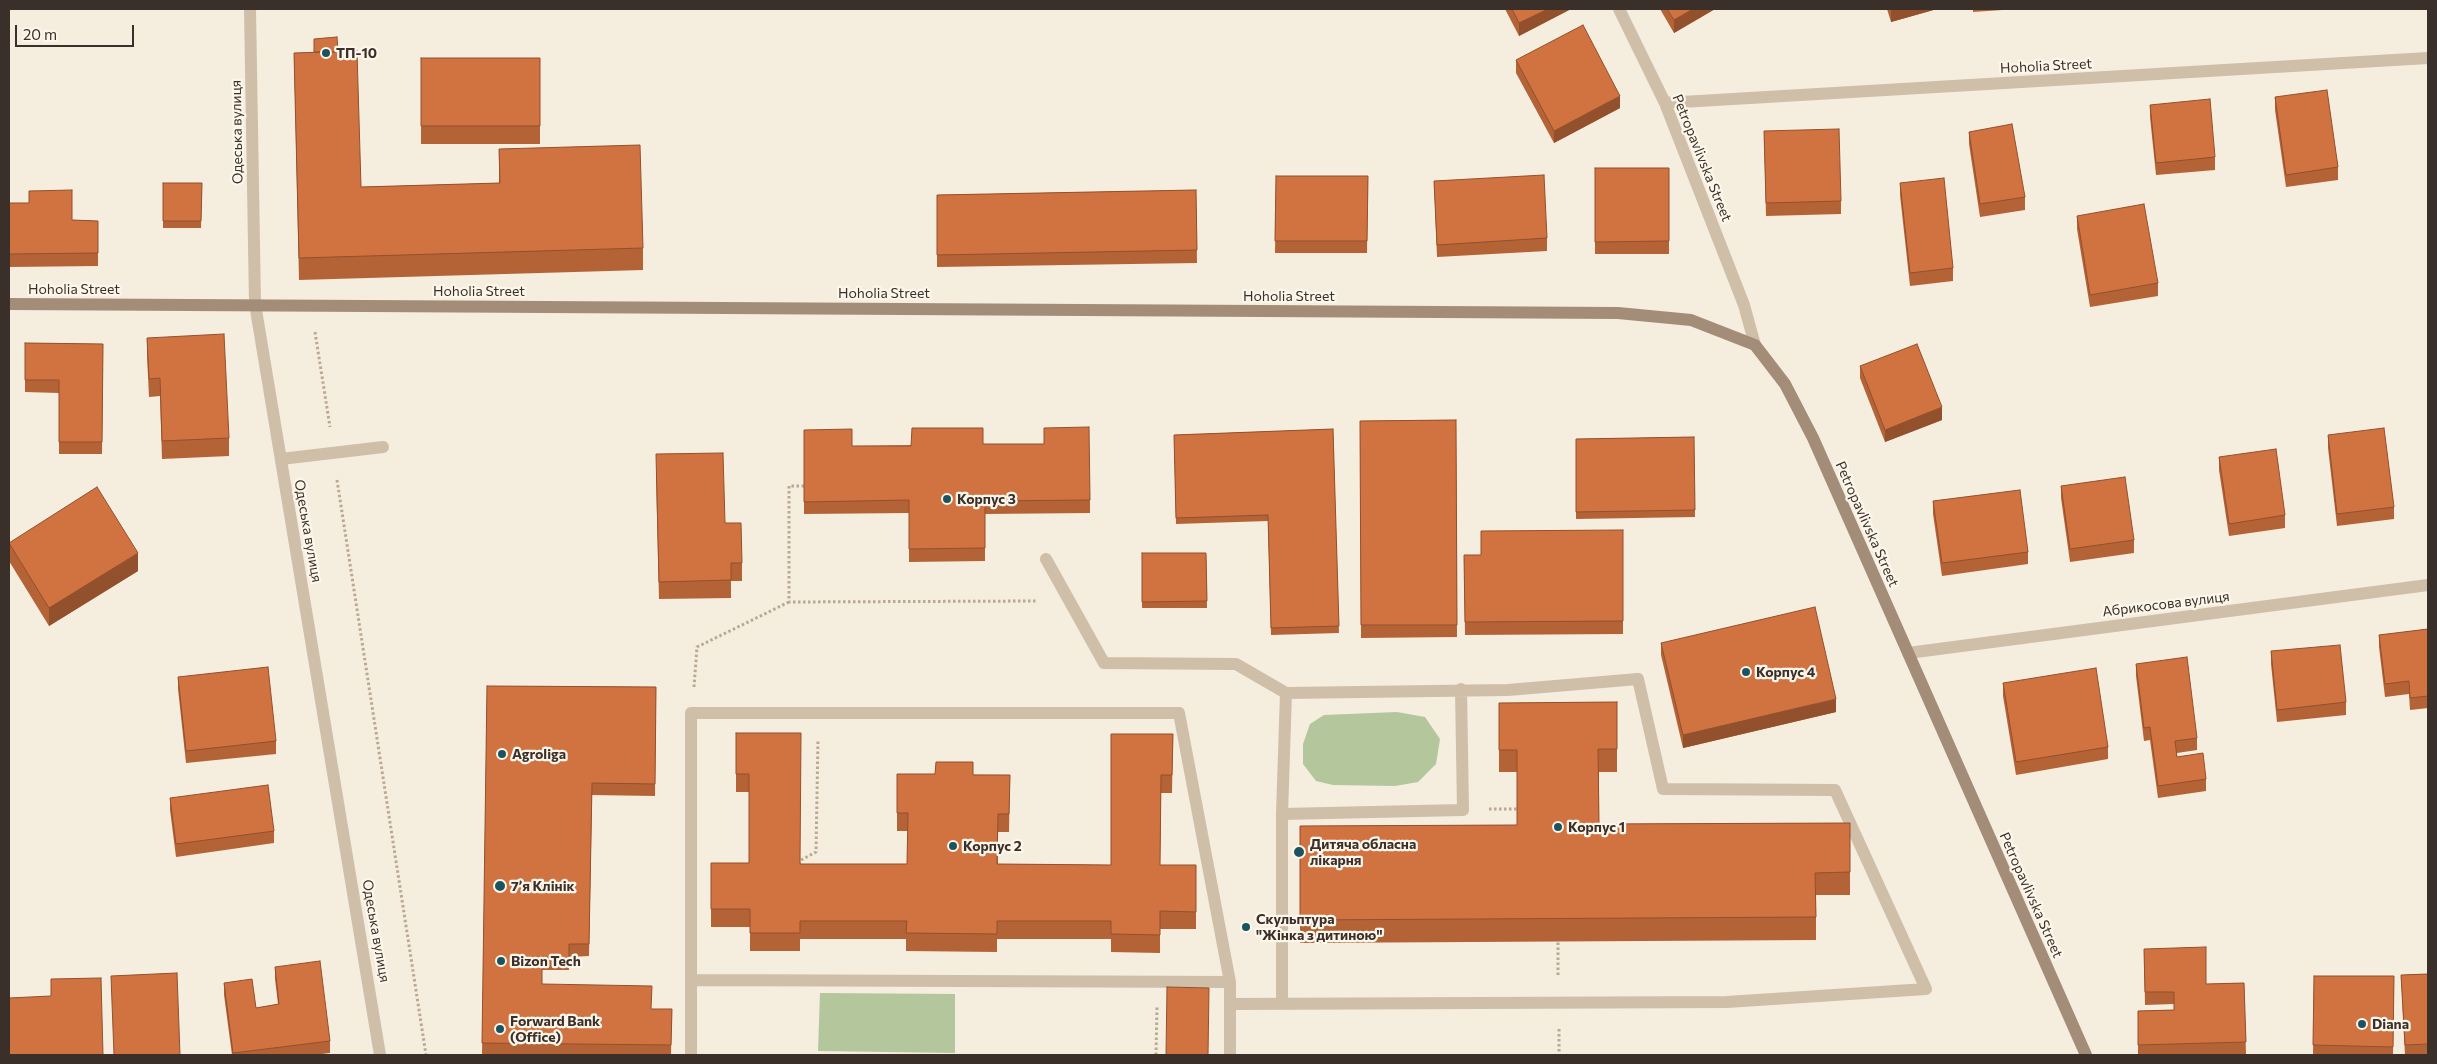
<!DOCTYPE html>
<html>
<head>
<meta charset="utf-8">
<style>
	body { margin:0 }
	#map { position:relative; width:2437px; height:1064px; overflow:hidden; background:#f5edde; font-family:Commissioner,sans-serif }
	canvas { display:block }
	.frame { position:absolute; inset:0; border:10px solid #3b3029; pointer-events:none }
	.scale { position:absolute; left:15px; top:25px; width:119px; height:22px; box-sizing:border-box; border:2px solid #3b3029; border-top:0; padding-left:6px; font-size:15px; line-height:18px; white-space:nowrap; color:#3b3029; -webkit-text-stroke:4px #fcf6eb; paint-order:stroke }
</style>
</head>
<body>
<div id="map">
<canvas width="2437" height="1064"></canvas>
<div class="frame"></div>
<div class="scale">20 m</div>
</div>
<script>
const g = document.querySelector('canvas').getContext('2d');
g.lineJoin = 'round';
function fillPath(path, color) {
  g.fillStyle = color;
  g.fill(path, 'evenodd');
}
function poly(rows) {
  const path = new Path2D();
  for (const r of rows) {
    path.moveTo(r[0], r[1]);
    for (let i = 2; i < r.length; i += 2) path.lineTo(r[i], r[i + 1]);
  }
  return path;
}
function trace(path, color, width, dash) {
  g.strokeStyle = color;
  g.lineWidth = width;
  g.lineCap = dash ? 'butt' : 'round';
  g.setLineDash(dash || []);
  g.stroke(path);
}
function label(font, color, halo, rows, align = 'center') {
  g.font = font + ' Commissioner,sans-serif';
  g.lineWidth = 4.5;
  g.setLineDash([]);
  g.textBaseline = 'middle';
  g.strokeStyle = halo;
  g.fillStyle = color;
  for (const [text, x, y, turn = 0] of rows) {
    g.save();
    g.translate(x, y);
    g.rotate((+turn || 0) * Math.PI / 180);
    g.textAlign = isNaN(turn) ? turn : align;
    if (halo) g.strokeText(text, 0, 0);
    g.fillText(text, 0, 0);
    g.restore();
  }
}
fillPath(poly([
	[1397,712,1425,717,1440,739,1436,764,1418,782,1395,786,1333,785,1316,781,1303,764,1303,744,1310,724,1324,715],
	[820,993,955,994,955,1053,818,1051]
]), '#b3c69c');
trace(poly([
	[315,332,330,427],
	[337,480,426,1055],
	[804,486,789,486,789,602,1038,601],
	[694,687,697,647,789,602],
	[1489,809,1517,809],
	[801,860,816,852,818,739],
	[1558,975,1558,941],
	[1559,1029,1559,1055],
	[1156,1055,1157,1007]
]), '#bba892', 3, [2.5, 2.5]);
trace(poly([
	[281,459,383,447],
	[1046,559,1104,663,1236,664,1286,693,1508,690,1638,679,1663,789,1835,790,1926,989,1727,1002,1230,1004],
	[1282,814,1463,810,1461,689],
	[691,980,1230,982],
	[1282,1004,1282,814,1286,693],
	[691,1055,691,713,1179,713,1230,982,1230,1055]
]), '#cfbea8', 12);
trace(poly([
	[250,9,255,304,380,1055],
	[1619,9,1665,103,1744,305,1755,345],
	[1665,103,2428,58],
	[1908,653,2428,585]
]), '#cfbea8', 12);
trace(poly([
	[9,304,1618,313,1691,320,1755,345,1785,384,1813,438,2086,1055]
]), '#a38d79', 12);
fillPath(poly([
	[1505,9,1571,9,1519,36],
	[1660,9,1715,9,1674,33],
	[1887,9,1937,9,1891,22],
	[1973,9,2017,9,1973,12],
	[338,52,361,187,499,183,499,149,643,248,643,270,299,280,294,53],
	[421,58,540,58,540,144,421,144],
	[1516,60,1620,108,1554,143,1516,73],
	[2275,97,2338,167,2338,180,2286,187,2275,110],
	[2150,105,2215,157,2215,170,2156,175,2150,117],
	[1764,131,1841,201,1841,214,1766,216],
	[1969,132,2025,197,2025,210,1980,217,1969,144],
	[1595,168,1669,168,1669,254,1595,254],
	[1276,176,1368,176,1367,253,1275,253],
	[1434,181,1547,238,1547,251,1437,257],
	[163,183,202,183,201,228,163,228],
	[1900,183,1953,268,1953,281,1910,286,1900,195],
	[1196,190,1197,263,937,267,937,195],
	[9,203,72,220,98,221,98,266,9,267],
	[2077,216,2158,283,2158,296,2090,307,2077,229],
	[147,338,229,438,229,456,162,459,160,396,149,397,147,355],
	[25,343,103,344,102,454,59,454,59,393,25,392],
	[1860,366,1942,420,1885,442,1860,378],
	[1456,420,1457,637,1361,638,1360,421],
	[1333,429,1339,633,1271,635,1268,521,1176,524,1174,435],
	[804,430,852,446,983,444,1090,500,1090,513,985,514,985,561,909,562,909,513,804,514],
	[2328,435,2394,507,2394,519,2337,526,2328,448],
	[1694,437,1695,517,1576,519,1576,439],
	[2219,457,2285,515,2285,528,2229,536,2219,470],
	[656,472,725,523,742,563,742,581,731,581,731,598,659,599],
	[2061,486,2134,540,2134,553,2070,562,2061,498],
	[1933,501,2028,552,2028,564,1942,576,1933,514],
	[1623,530,1623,634,1465,635,1464,555,1481,555],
	[9,543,138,571,49,626,9,561],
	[1142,553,1206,553,1207,608,1142,608],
	[2428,629,2428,708,2410,710,2409,694,2385,697,2379,647,2379,635],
	[1661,643,1836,712,1683,748,1661,655],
	[2271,651,2346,702,2346,715,2277,722,2271,664],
	[2136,664,2197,738,2197,750,2177,753,2177,757,2206,779,2206,791,2158,798,2150,740,2144,741,2136,676],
	[178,677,276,741,276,754,186,763,178,689],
	[2003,683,2108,747,2108,759,2016,775,2003,696],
	[487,686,656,687,655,796,592,795,589,956,569,957,569,970,542,970,542,984,651,1009,672,1009,671,1055,482,1055],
	[1617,702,1617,772,1599,772,1599,824,1850,823,1850,895,1816,895,1816,940,1300,943,1300,826,1517,825,1517,772,1499,772,1499,703],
	[736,733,801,864,907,864,908,831,897,831,897,774,1010,775,1009,832,998,832,998,864,1111,865,1173,734,1172,793,1161,793,1160,865,1196,865,1196,929,1160,929,1160,953,1111,952,1111,939,997,939,997,952,906,951,906,939,800,939,800,951,750,951,750,927,711,927,711,863,749,863,749,792,736,792],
	[170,798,274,831,274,843,176,857,170,810],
	[2144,949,2206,984,2244,983,2246,1054,2210,1055,2138,1055,2138,1011,2174,1010,2174,1004,2145,1005],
	[275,967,330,1041,330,1053,314,1055,232,1055,224,995,224,983,256,1008,278,1004,275,979],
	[2428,974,2428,1055,2405,1055,2401,975],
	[2314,976,2394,976,2393,1055,2313,1055]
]), '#b46337');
fillPath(poly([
	[1548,9,1571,9,1519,36,1519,23],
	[1693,9,1715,9,1674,33,1674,20],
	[1894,9,1937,9,1891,22,1891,10],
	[1620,96,1620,108,1554,143,1554,131],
	[1942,407,1942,420,1885,442,1885,430],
	[138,553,138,571,49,626,49,608],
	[1836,699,1836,712,1683,748,1683,735]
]), '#92502d');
const building = poly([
	[1512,9,1548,9,1519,23,1512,9],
	[1667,9,1693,9,1674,20,1667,9],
	[1583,25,1620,96,1554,131,1516,60,1583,25],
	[337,37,338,52,314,52,314,39,337,37],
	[357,51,361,187,500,183,499,149,640,145,643,248,299,258,294,53,357,51],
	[421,58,540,58,540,126,421,126,421,58],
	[2327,90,2338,167,2286,175,2275,97,2327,90],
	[2210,99,2215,157,2156,163,2150,105,2210,99],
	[2012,124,2025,197,1980,204,1969,132,2012,124],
	[1839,129,1841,201,1766,203,1764,131,1839,129],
	[1595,168,1669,168,1669,241,1595,242,1595,168],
	[1544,175,1547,238,1437,245,1434,181,1544,175],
	[1276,176,1368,176,1367,241,1275,241,1276,176],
	[1944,178,1953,268,1910,273,1900,183,1944,178],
	[163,183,202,183,201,221,163,221,163,183],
	[72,190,72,220,98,221,98,253,9,254,9,203,29,203,29,191,72,190],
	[1196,190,1197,250,937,255,937,195,1196,190],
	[2144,204,2158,283,2090,295,2077,216,2144,204],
	[224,334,229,438,162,441,160,378,149,379,147,338,224,334],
	[25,343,103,344,102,442,59,442,59,380,25,380,25,343],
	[1917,344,1942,407,1885,430,1860,366,1917,344],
	[1456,420,1457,625,1361,625,1360,421,1456,420],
	[1089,427,1090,500,985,501,985,548,909,549,909,500,804,502,804,430,852,429,852,446,911,446,912,428,983,428,983,444,1044,444,1044,428,1089,427],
	[2384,428,2394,507,2337,514,2328,435,2384,428],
	[1333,429,1339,626,1271,628,1268,515,1176,518,1174,435,1333,429],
	[1694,437,1695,510,1576,512,1576,439,1694,437],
	[2276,449,2285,515,2229,524,2219,457,2276,449],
	[723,453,725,523,741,523,742,563,731,563,731,580,659,582,656,454,723,453],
	[2125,477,2134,540,2070,549,2061,486,2125,477],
	[97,487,138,553,49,608,9,543,97,487],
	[2020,490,2028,552,1942,563,1933,501,2020,490],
	[1623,530,1623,621,1465,622,1464,555,1481,555,1481,531,1623,530],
	[1142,553,1206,553,1207,601,1142,602,1142,553],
	[1815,607,1836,699,1683,735,1661,643,1815,607],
	[2428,629,2428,696,2410,698,2409,681,2385,684,2379,635,2428,629],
	[2340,645,2346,702,2277,710,2271,651,2340,645],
	[2187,657,2197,738,2175,741,2177,757,2203,753,2206,779,2158,786,2150,727,2144,728,2136,664,2187,657],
	[268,667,276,741,186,751,178,677,268,667],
	[2096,668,2108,747,2016,762,2003,683,2096,668],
	[487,686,656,687,655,784,592,783,589,944,569,944,569,958,542,957,542,984,652,986,651,1009,672,1009,671,1045,482,1043,487,686],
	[1617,702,1617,749,1598,749,1599,824,1850,823,1850,872,1815,873,1816,917,1300,920,1300,826,1517,825,1517,750,1499,750,1499,703,1617,702],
	[736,733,801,733,800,864,907,864,908,813,897,813,897,774,935,774,936,762,973,762,973,775,1010,775,1009,814,998,814,997,864,1111,865,1111,734,1173,734,1172,775,1161,775,1160,865,1196,865,1196,912,1160,911,1160,935,1111,934,1111,921,997,921,997,934,906,933,907,921,800,921,800,933,750,933,750,909,711,909,711,863,749,863,749,774,736,774,736,733],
	[268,785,274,831,176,844,170,798,268,785],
	[2206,947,2206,984,2244,983,2246,1042,2138,1045,2138,1011,2174,1010,2174,992,2145,992,2144,949,2206,947],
	[320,961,330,1041,233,1053,224,983,252,979,256,1008,279,1004,275,967,320,961],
	[177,973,180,1055,114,1055,111,976,177,973],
	[2428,974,2428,1044,2405,1045,2401,975,2428,974],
	[2314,976,2394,976,2393,1047,2313,1045,2314,976],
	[101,978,103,1055,9,1055,9,998,51,996,51,979,101,978],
	[1167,987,1209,988,1208,1055,1166,1055,1167,987]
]);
fillPath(building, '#d17340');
trace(building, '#92502d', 1);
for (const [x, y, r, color] of [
	[326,53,5,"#1a5461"],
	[947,499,5,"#1a5461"],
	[1746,672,5,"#1a5461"],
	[502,754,5,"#1a5461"],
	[1558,827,5,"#1a5461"],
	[953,846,5,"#1a5461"],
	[1299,852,6,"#1a5461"],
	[500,886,6,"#1a5461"],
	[1246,927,5,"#1a5461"],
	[501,961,5,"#1a5461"],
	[2362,1024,5,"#1a5461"],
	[500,1029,5,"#1a5461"]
]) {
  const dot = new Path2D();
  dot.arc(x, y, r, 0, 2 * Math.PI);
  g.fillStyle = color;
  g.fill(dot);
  trace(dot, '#fcf6eb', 2);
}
label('bold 14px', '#3b3029', '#fcf6eb', [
	["ТП-10",336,53],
	["Корпус 3",957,499],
	["Корпус 4",1756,672],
	["Agroliga",512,754],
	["Корпус 1",1568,827],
	["Дитяча обласна",1310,844],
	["лікарня",1310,860],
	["Корпус 2",963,846],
	["7ʼя Клінік",511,886],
	["Скульптура",1256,919],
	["\"Жінка з дитиною\"",1256,935],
	["Bizon Tech",511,961],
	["Forward Bank",510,1021],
	["(Office)",510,1037],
	["Diana",2372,1024]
], 'left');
label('14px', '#3b3029', '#fcf6eb', [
	["Hoholia Street",2046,66,-3],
	["Одеська вулиця",237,132,-91],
	["Petropavlivska Street",1702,158,68],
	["Hoholia Street",74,289],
	["Hoholia Street",479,291],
	["Hoholia Street",884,293],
	["Hoholia Street",1289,296],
	["Petropavlivska Street",1867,524,66],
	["Одеська вулиця",308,531,80],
	["Абрикосова вулиця",2166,604,-7],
	["Petropavlivska Street",2031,895,66],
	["Одеська вулиця",376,931,80]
]);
</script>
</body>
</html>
